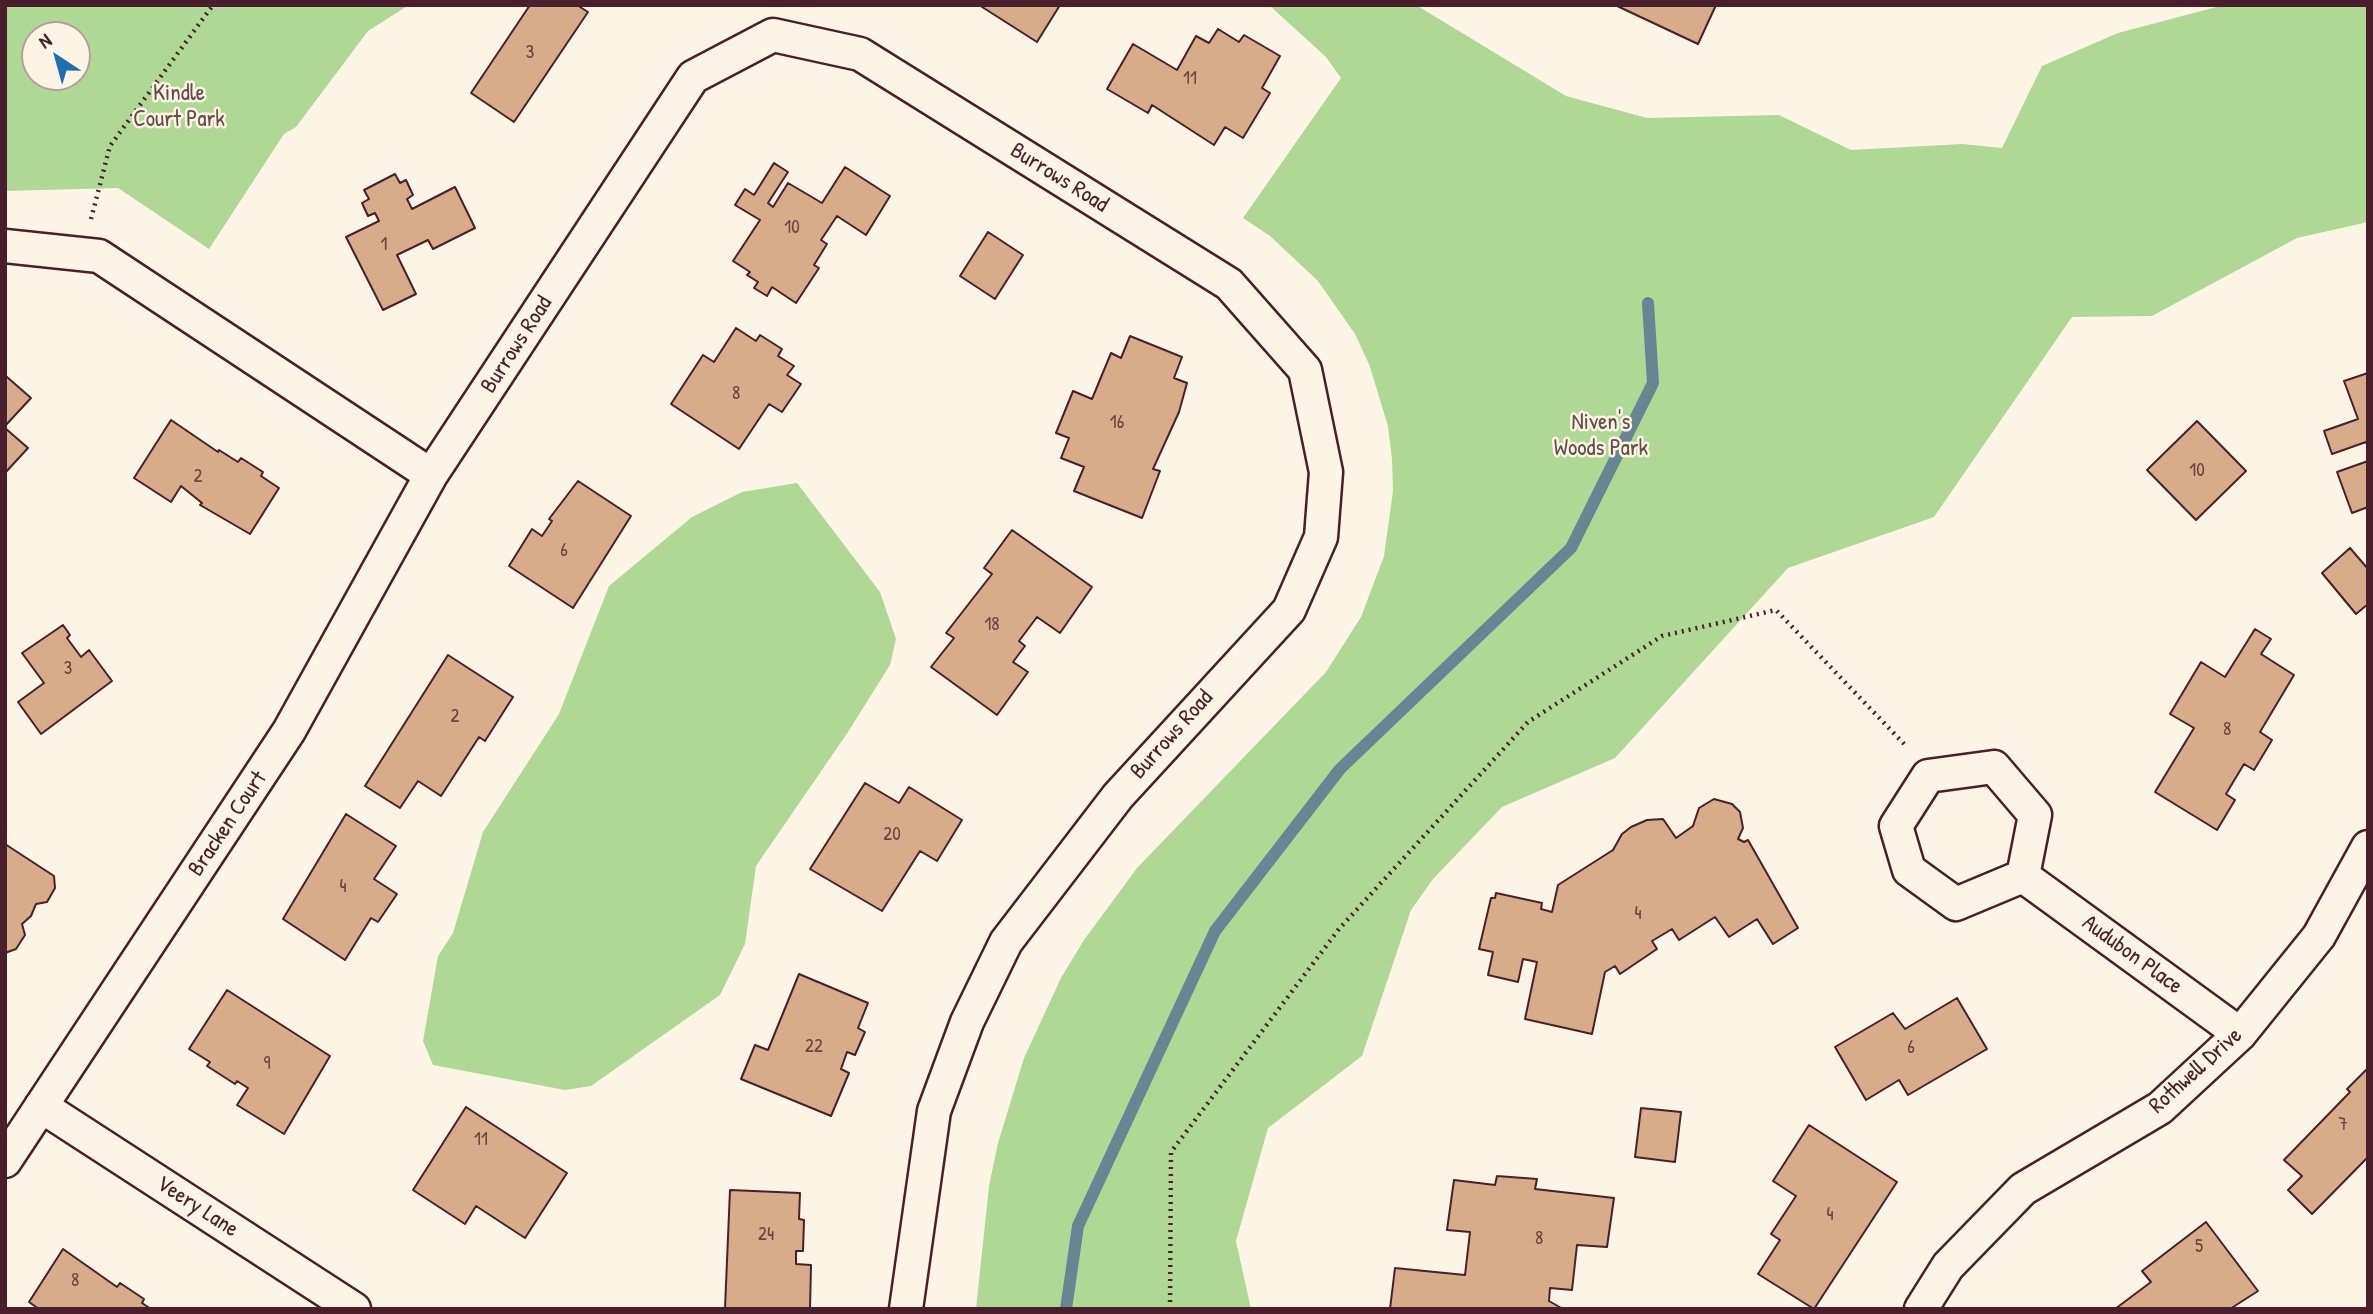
<!DOCTYPE html>
<html>
<head>
<meta charset="utf-8">
<style>
	body { margin:0 }
	#map { position:relative; width:2373px; height:1314px; overflow:hidden; background:#fcf5e5; font-family:"Patrick Hand",sans-serif }
	canvas { display:block }
	.frame { position:absolute; inset:0; border:7px solid #4a1f2b; pointer-events:none }
	.north { position:absolute; left:21px; top:21px; width:70px; height:70px; box-sizing:border-box; background:#fcf5e5; border:2px solid #b59f9b; border-radius:50%; rotate:324deg; font-size:19px; font-weight:700; line-height:28px; text-align:center; color:#4a1f2b }
	.north::after { content:''; display:block; margin:auto; width:24px; height:32px; background:#1f6fb2; clip-path:polygon(50% 0,100% 100%,50% 72%,0 100%) }
</style>
</head>
<body>
<div id="map">
<canvas width="2373" height="1314"></canvas>
<div class="frame"></div>
<div class="north">N</div>
</div>
<script>
const g = document.querySelector('canvas').getContext('2d');
g.lineJoin = 'round';
function fillPath(path, color) {
  g.fillStyle = color;
  g.fill(path, 'evenodd');
}
function poly(rows) {
  const path = new Path2D();
  for (const r of rows) {
    path.moveTo(r[0], r[1]);
    for (let i = 2; i < r.length; i += 2) path.lineTo(r[i], r[i + 1]);
  }
  return path;
}
function trace(path, color, width, dash) {
  g.strokeStyle = color;
  g.lineWidth = width;
  g.lineCap = dash ? 'butt' : 'round';
  g.setLineDash(dash || []);
  g.stroke(path);
}
function label(font, color, halo, rows, align = 'center') {
  g.font = font + ' "Patrick Hand",sans-serif';
  g.lineWidth = 5;
  g.setLineDash([]);
  g.textBaseline = 'middle';
  g.strokeStyle = halo;
  g.fillStyle = color;
  for (const [text, x, y, turn = 0] of rows) {
    g.save();
    g.translate(x, y);
    g.rotate((+turn || 0) * Math.PI / 180);
    g.textAlign = isNaN(turn) ? turn : align;
    if (halo) g.strokeText(text, 0, 0);
    g.fillText(text, 0, 0);
    g.restore();
  }
}
fillPath(poly([
	[5,5,409,5,368,31,296,127,284,134,209,249,118,188,5,191],
	[35,35,77,35,77,77,35,77],
	[1269,5,1416,5,1566,96,1647,118,1779,115,1851,150,1962,144,2002,148,2042,66,2118,33,2224,5,2368,5,2368,222,2297,238,2152,316,2072,317,1934,517,1788,568,1615,758,1502,807,1433,879,1411,910,1362,1056,1268,1128,1236,1241,1251,1309,976,1309,989,1186,998,1143,1024,1058,1061,978,1084,940,1137,868,1326,672,1361,617,1384,556,1393,491,1392,459,1388,426,1369,364,1355,334,1318,281,1270,236,1243,218,1341,78,1326,57],
	[797,483,880,592,896,639,890,665,848,732,756,866,745,944,720,995,591,1086,565,1090,433,1065,423,1041,438,956,453,933,483,832,559,714,609,586,692,517,742,492]
]), '#afd895');
trace(poly([
	[1066,1309,1078,1226,1215,931,1340,769,1571,548,1653,383,1648,303]
]), '#678592', 12);
const building = poly([
	[530,5,577,5,588,12,514,122,471,93,530,5],
	[979,5,1060,5,1037,42,979,5],
	[1615,5,1716,5,1698,44,1615,5],
	[1218,29,1239,42,1244,35,1280,56,1262,88,1270,93,1243,138,1225,127,1214,145,1152,105,1148,113,1107,89,1133,44,1177,70,1196,36,1209,43,1218,29],
	[774,163,788,172,768,203,773,207,788,183,822,203,845,167,890,196,866,235,837,216,821,240,827,244,814,265,819,268,796,303,772,287,767,296,754,288,758,282,747,275,750,272,733,261,760,220,735,205,745,189,754,195,774,163],
	[395,174,400,183,406,180,413,195,407,199,412,209,455,187,475,228,433,249,428,240,397,255,416,294,383,310,346,237,379,221,375,213,368,216,362,203,369,199,364,190,395,174],
	[988,232,1023,255,995,299,960,276,988,232],
	[736,328,756,341,760,335,782,349,778,356,794,366,787,375,801,384,782,412,769,404,739,449,671,404,703,355,714,362,736,328],
	[1130,336,1182,357,1174,378,1187,383,1179,412,1153,469,1160,471,1142,518,1074,491,1084,467,1061,458,1069,438,1056,433,1073,391,1092,399,1111,353,1121,358,1130,336],
	[2368,373,2368,446,2366,442,2332,454,2324,431,2358,419,2344,381,2368,373],
	[7,377,31,398,5,426,5,379,7,377],
	[171,420,218,452,219,450,238,462,241,458,263,472,261,476,279,488,250,534,200,505,202,503,181,486,171,502,134,478,171,420],
	[2197,421,2246,471,2196,520,2147,470,2197,421],
	[5,428,28,448,5,473,5,428],
	[2368,461,2368,507,2352,513,2337,472,2368,461],
	[578,481,631,516,573,608,509,566,532,529,542,536,552,521,549,519,578,481],
	[1012,530,1092,587,1060,633,1037,617,1019,641,1025,646,1013,662,1028,672,997,715,931,667,954,638,946,633,992,574,984,568,1012,530],
	[2350,548,2368,569,2368,604,2356,614,2322,573,2350,548],
	[63,625,70,635,67,638,81,657,89,650,112,681,41,734,18,702,44,683,22,653,63,625],
	[2255,629,2271,639,2261,654,2294,675,2260,732,2272,740,2254,770,2244,764,2226,794,2235,800,2217,830,2155,792,2194,728,2170,714,2201,662,2225,677,2255,629],
	[448,655,513,697,485,741,479,737,441,796,418,781,400,808,365,786,448,655],
	[865,783,899,803,909,787,962,820,937,861,920,851,882,911,810,869,865,783],
	[1714,799,1732,804,1740,812,1743,828,1738,839,1744,842,1748,840,1798,928,1773,944,1757,919,1729,937,1715,917,1679,940,1672,929,1652,941,1657,949,1620,974,1615,966,1605,972,1592,1034,1525,1019,1537,962,1523,959,1518,982,1488,975,1493,952,1479,949,1491,898,1495,898,1496,893,1542,903,1541,909,1552,912,1558,885,1613,850,1622,834,1631,827,1647,820,1663,819,1676,838,1693,826,1699,808,1714,799],
	[346,814,396,846,374,879,397,894,378,922,371,918,345,960,283,919,346,814],
	[5,844,54,876,55,888,47,902,36,904,31,916,22,924,25,935,16,949,5,953,5,844],
	[799,974,868,1003,858,1028,865,1032,855,1055,847,1052,841,1069,849,1073,831,1116,741,1079,755,1045,768,1050,799,974],
	[227,990,330,1056,284,1134,237,1105,248,1088,237,1081,235,1084,207,1066,210,1062,189,1049,227,990],
	[1957,998,1987,1049,1908,1095,1899,1080,1866,1100,1835,1047,1893,1013,1905,1029,1957,998],
	[2368,1068,2368,1157,2312,1214,2288,1190,2302,1176,2284,1160,2350,1092,2347,1089,2368,1068],
	[466,1107,567,1173,525,1238,476,1206,465,1224,413,1190,466,1107],
	[1641,1108,1681,1112,1675,1162,1635,1157,1641,1108],
	[1809,1125,1897,1182,1814,1309,1758,1274,1780,1240,1771,1234,1796,1196,1773,1181,1809,1125],
	[1497,1176,1537,1179,1535,1189,1614,1198,1607,1247,1577,1245,1572,1290,1550,1288,1549,1301,1563,1309,1390,1309,1395,1268,1465,1275,1470,1232,1447,1230,1454,1180,1495,1185,1497,1176],
	[730,1190,800,1193,799,1219,804,1220,803,1251,796,1251,796,1264,811,1265,810,1309,725,1308,730,1190],
	[2206,1222,2258,1291,2230,1309,2115,1309,2151,1282,2142,1271,2206,1222],
	[63,1249,117,1287,120,1283,144,1299,142,1303,151,1309,39,1309,29,1302,63,1249]
]);
fillPath(building, '#d8ab89');
trace(building, '#4a1f2b', 2);
const street = poly([
	[5,246,99,256,431,475],
	[1994,767,2035,815,2023,876,1956,904,1909,870,1896,826,1928,776,1994,767],
	[2023,876,2240,1034],
	[41,1106,354,1309],
	[5,1161,289,731,431,475,693,77,773,35,860,54,1229,284,1305,370,1326,472,1321,537,1289,610,1118,796,1006,942,967,1022,934,1111,906,1309],
	[1921,1309,1948,1266,2023,1189,2160,1108,2240,1034,2319,936,2368,847]
]);
trace(street, '#4a1f2b', 37);
trace(poly([
	[91,219,110,146,213,5],
	[1170,1309,1171,1152,1339,929,1528,722,1662,636,1776,610,1907,747]
]), '#4a1f2b', 4.5, [2, 5]);
trace(street, '#fcf5e5', 32);
label('19px', '#6e4242', null, [
	["3",530,53],
	["11",1190,79],
	["10",792,228],
	["1",384,245],
	["8",736,394],
	["16",1117,423],
	["10",2197,471],
	["2",198,477],
	["6",564,551],
	["18",992,625],
	["3",68,669],
	["2",455,717],
	["8",2227,730],
	["20",892,835],
	["4",343,887],
	["4",1638,914],
	["22",814,1047],
	["6",1911,1048],
	["9",267,1064],
	["7",2343,1125],
	["11",481,1140],
	["4",1830,1215],
	["24",766,1235],
	["8",1539,1239],
	["5",2199,1247],
	["8",75,1281]
]);
label('23px', '#634d46', '#fcf5e5', [
	["Kindle",179,94],
	["Court Park",179,120],
	["Niven's",1601,423],
	["Woods Park",1601,449]
]);
label('23px', '#4a1f2b', '#fcf5e5', [
	["Burrows Road",1059,178,32],
	["Burrows Road",517,345,-57],
	["Burrows Road",1172,735,-48],
	["Bracken Court",228,824,-56],
	["Audubon Place",2132,955,36],
	["Rothwell Drive",2196,1071,-42],
	["Veery Lane",197,1207,33]
]);
</script>
</body>
</html>
